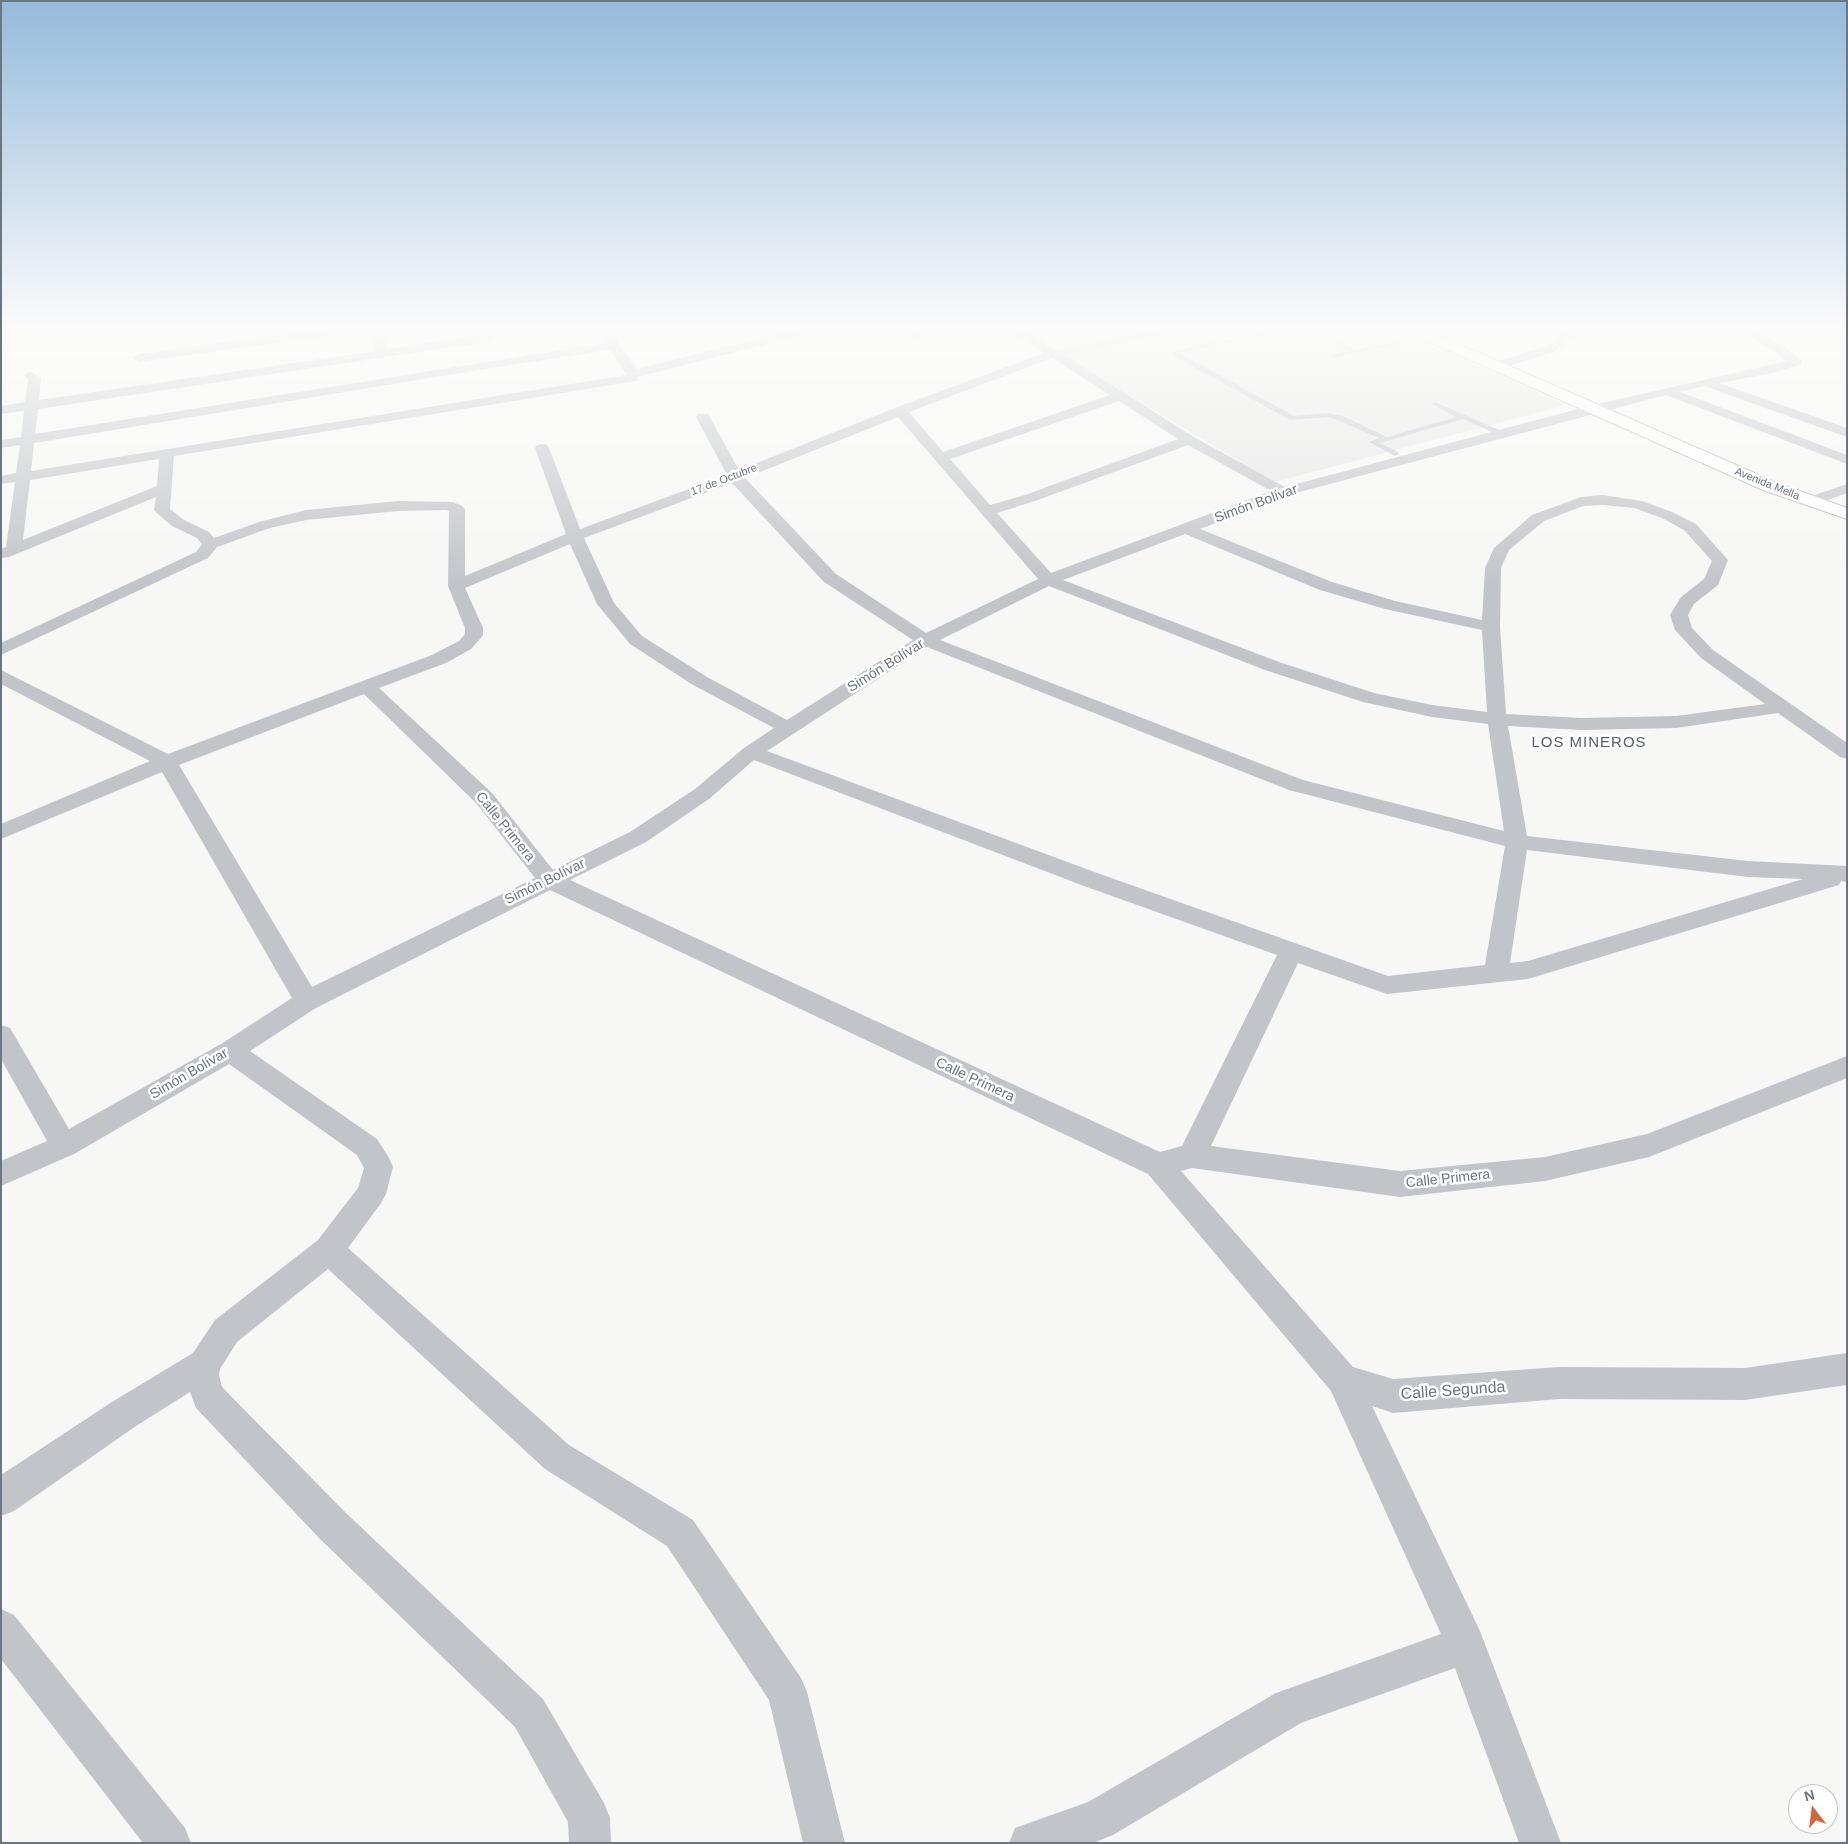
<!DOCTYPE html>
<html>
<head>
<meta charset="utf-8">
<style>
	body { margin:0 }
	#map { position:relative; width:1848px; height:1844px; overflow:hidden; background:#f7f7f5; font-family:Arial,sans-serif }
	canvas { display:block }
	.frame { position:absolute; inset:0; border:2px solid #6a7682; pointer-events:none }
	.north { position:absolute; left:1788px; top:1784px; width:50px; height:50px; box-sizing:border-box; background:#fff; border:1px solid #c3c8cd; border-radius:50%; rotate:345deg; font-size:14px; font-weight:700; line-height:20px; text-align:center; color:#6a7682 }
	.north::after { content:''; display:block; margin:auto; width:18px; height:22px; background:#d06a3d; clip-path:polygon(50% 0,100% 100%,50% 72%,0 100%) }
</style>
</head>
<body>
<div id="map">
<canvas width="1848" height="1844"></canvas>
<div class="frame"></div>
<div class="north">N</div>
</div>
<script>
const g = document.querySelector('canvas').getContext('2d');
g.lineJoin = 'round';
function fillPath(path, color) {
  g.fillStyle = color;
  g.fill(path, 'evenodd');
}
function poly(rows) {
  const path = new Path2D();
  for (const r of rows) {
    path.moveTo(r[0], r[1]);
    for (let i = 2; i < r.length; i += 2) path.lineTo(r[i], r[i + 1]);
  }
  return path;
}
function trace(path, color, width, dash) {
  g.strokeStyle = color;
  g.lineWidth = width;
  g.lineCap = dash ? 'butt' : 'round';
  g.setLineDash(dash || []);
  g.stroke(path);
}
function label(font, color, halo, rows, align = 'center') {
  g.font = font + ' Arial,sans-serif';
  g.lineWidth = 5;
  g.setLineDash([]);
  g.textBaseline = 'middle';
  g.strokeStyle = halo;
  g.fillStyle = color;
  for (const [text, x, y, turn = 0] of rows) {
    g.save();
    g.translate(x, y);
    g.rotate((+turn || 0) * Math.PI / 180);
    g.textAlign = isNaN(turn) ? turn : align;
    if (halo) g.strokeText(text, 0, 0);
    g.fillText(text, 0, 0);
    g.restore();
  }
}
fillPath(poly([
	[1186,330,1401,330,1566,405,1275,482,1061,356]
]), '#e5e6e5');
const primary = poly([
	[1408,330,1427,330,1775,482,1847,508,1847,519,1763,490,1410,333,1408,330]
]);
trace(primary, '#b3b6ba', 2);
fillPath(poly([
	[1277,330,1290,330,1179,353,1294,416,1328,413,1343,416,1387,437,1456,417,1433,405,1431,404,1435,402,1506,433,1499,435,1463,419,1380,443,1398,452,1399,454,1395,456,1369,442,1379,438,1337,420,1328,417,1290,420,1174,356,1172,352,1277,330],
	[1316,330,1323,330,1356,350,1398,342,1401,344,1334,358,1331,356,1332,355,1349,351,1316,330]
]), '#c1c4c8');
fillPath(poly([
	[313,330,345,330,339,334,139,362,133,358,139,354,313,330],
	[368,330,380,330,388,349,487,334,493,338,487,342,38,409,35,434,606,343,600,330,612,330,619,345,637,369,792,330,812,330,810,333,638,377,636,381,631,382,174,456,170,509,184,520,209,532,214,538,259,522,306,510,398,501,453,502,462,506,465,509,465,576,566,534,535,448,537,445,542,444,547,445,549,448,580,529,727,475,696,417,698,414,708,414,739,470,895,408,1044,353,1010,330,1024,330,1055,350,1149,330,1172,330,1166,334,1064,355,1194,437,1285,487,1589,406,1787,361,1776,352,1739,330,1754,330,1784,346,1800,359,1802,362,1800,365,1768,374,1719,383,1847,428,1847,437,1704,386,1680,392,1847,455,1847,464,1666,395,1288,495,1200,529,1332,582,1395,601,1482,620,1485,568,1494,548,1532,515,1581,497,1603,495,1642,501,1672,512,1696,524,1728,560,1718,585,1694,604,1688,615,1692,628,1713,650,1847,743,1847,759,1840,757,1778,713,1676,728,1581,730,1508,726,1527,836,1748,861,1847,866,1847,882,1841,881,1839,885,1528,979,1387,994,1298,963,1211,1146,1400,1171,1545,1157,1647,1134,1847,1056,1847,1078,1649,1157,1545,1181,1400,1197,1192,1168,1181,1171,1353,1367,1393,1379,1559,1367,1745,1368,1847,1353,1847,1385,1745,1400,1559,1399,1393,1413,1372,1406,1480,1631,1561,1843,1519,1843,1455,1668,1301,1723,1113,1835,1093,1843,1009,1843,1015,1828,1088,1802,1276,1693,1441,1634,1331,1391,1148,1174,550,890,316,1008,250,1051,377,1139,389,1158,393,1167,386,1194,381,1203,348,1248,569,1445,693,1520,801,1678,807,1692,845,1843,803,1843,769,1700,667,1546,545,1469,328,1269,237,1342,220,1369,219,1375,222,1387,346,1513,543,1699,604,1803,610,1818,611,1843,569,1843,568,1822,515,1727,320,1539,196,1408,190,1392,136,1426,14,1511,1,1516,1,1475,112,1402,193,1353,215,1320,318,1240,358,1188,364,1168,357,1155,229,1064,74,1154,1,1186,1,1161,47,1141,1,1059,1,1025,10,1028,69,1129,221,1044,292,998,162,772,1,839,1,824,150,761,1,684,1,670,168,754,432,655,459,641,465,634,465,628,448,586,449,511,446,510,398,511,306,520,270,528,217,547,208,558,1,655,1,643,196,552,202,544,197,538,172,526,157,513,154,510,156,497,9,557,1,558,1,549,6,547,15,482,1,484,1,476,16,473,20,445,1,448,1,440,21,437,24,411,1,414,1,406,25,402,28,379,24,375,30,371,41,378,39,400,376,351,368,330],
	[610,350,627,375,31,471,34,443,497,367,610,350],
	[1052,358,1110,395,943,452,909,412,1052,358],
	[1119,401,1178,439,1025,495,990,505,950,459,1119,401],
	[898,417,1038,579,926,633,836,574,745,478,898,417],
	[1188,445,1271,491,1051,573,997,513,1035,501,1188,445],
	[159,459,157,486,23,540,30,480,159,459],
	[732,483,824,582,913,640,787,720,707,677,642,636,614,603,584,538,732,483],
	[1603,505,1634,508,1662,518,1684,530,1712,561,1704,579,1681,597,1670,615,1675,630,1701,658,1765,704,1676,716,1581,718,1506,714,1500,627,1501,568,1509,550,1544,521,1583,506,1603,505],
	[1185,534,1320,590,1385,609,1482,630,1487,712,1432,705,1374,693,1279,662,1063,580,1185,534],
	[570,544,597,604,630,644,693,685,774,728,744,748,695,789,630,832,553,870,492,793,379,688,446,663,471,649,480,639,483,635,483,628,465,588,570,544],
	[1049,586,1265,670,1363,702,1432,717,1488,724,1504,831,1303,780,940,640,1049,586],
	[927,647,1289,790,1505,846,1485,965,1388,976,1100,874,767,751,927,647],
	[364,694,476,803,535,878,312,987,179,765,364,694],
	[754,760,1084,886,1277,955,1182,1146,1160,1152,570,880,646,842,709,799,754,760],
	[1527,850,1748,877,1803,879,1528,961,1510,963,1527,850],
	[905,330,917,330,921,335,919,338,911,338,905,330],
	[1566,330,1579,330,1554,352,1496,370,1490,366,1492,363,1546,346,1566,330],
	[1847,484,1847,493,1811,506,1806,504,1803,501,1806,498,1847,484],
	[1,1609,14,1615,185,1828,191,1843,143,1843,1,1659,1,1609]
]), '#c1c4c8');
fillPath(primary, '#fff');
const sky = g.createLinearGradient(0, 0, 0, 588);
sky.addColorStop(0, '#95badb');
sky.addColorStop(0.56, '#fbfbfa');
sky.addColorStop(1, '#fbfbfa00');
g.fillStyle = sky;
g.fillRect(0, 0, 1848, 588);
label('11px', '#6a7682', '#fff', [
	["17 de Octubre",724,480,-21],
	["Avenida Mella",1767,484,22]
]);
label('14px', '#6a7682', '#fff', [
	["Simón Bolívar",1256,504,-20],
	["Simón Bolívar",886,666,-32],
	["Calle Primera",505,827,51],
	["Simón Bolívar",545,882,-26],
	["Simón Bolívar",189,1074,-30],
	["Calle Primera",975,1080,25],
	["Calle Primera",1448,1179,-6]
]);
g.letterSpacing = '1px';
label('15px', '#575f68', '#fff', [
	["LOS MINEROS",1589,743]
]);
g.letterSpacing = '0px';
label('16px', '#6a7682', '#fff', [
	["Calle Segunda",1453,1391,-4]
]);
</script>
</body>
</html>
